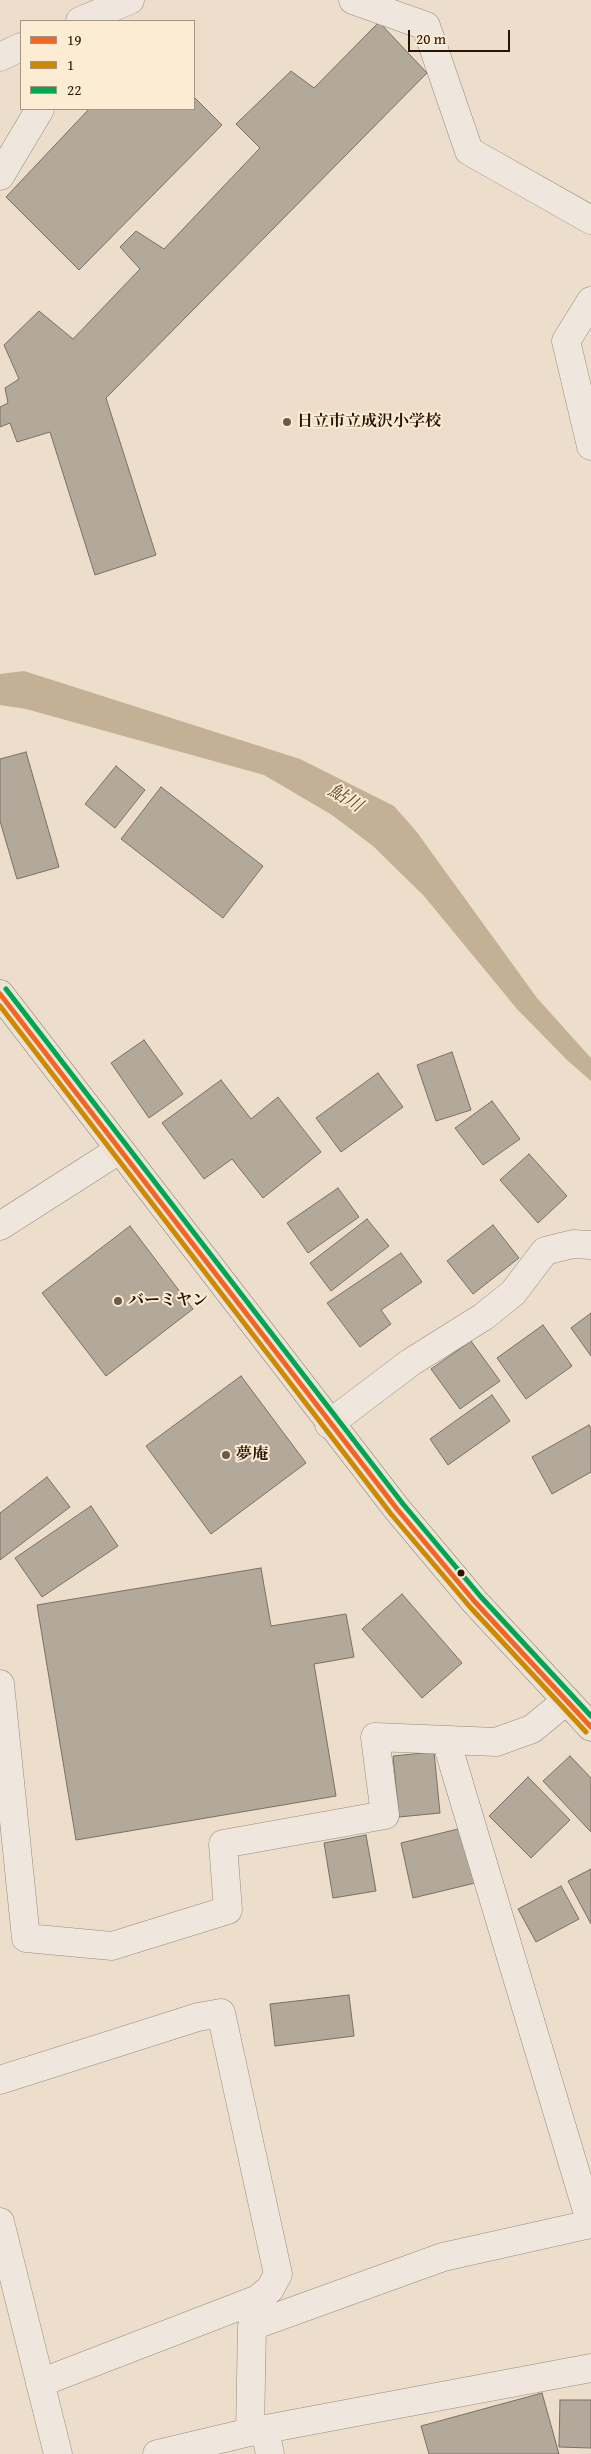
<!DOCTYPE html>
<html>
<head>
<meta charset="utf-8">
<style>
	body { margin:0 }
	#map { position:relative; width:591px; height:2454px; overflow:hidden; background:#ecdeca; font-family:"Gentium Book Plus",serif }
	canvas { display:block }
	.legend { position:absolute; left:20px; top:20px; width:175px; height:90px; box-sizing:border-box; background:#fcecd3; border:1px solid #a89580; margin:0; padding:6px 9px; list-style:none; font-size:15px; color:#2a1303 }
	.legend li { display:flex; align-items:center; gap:10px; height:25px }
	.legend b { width:25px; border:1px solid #a89580 }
	.scale { position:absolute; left:408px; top:30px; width:102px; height:22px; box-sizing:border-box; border:2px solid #2a1303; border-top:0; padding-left:6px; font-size:15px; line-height:18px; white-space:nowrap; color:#2a1303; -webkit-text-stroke:4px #fcecd3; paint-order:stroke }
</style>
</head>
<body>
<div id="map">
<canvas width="591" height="2454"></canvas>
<ul class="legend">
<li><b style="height:6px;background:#f26522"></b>19</li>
<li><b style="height:6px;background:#ce8901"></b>1</li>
<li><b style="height:6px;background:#00a651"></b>22</li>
</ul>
<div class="scale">20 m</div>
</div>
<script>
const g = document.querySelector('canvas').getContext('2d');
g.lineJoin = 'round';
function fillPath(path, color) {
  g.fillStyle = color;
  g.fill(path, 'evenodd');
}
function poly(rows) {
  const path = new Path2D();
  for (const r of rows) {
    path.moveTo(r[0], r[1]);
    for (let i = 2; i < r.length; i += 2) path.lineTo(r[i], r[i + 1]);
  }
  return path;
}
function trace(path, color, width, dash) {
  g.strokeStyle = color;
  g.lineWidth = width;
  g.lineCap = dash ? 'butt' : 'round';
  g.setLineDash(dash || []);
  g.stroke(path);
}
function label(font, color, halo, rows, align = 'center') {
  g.font = font + ' "Gentium Book Plus","Noto Serif JP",serif';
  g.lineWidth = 4;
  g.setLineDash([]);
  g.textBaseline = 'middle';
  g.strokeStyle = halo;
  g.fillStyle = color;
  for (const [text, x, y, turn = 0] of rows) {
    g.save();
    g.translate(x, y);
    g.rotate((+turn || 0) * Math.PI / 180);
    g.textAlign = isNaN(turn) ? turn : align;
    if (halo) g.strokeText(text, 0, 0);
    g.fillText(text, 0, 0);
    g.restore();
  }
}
fillPath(poly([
	[24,671,300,759,394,806,416,831,537,998,591,1058,591,1081,567,1060,517,1009,424,896,373,846,332,815,264,775,26,709,0,705,0,674]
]), '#c4b094');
const building = poly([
	[379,22,427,73,106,398,156,555,95,575,50,432,17,442,10,423,0,427,0,407,8,403,5,388,19,379,4,345,39,311,73,339,140,269,120,247,136,231,164,249,260,148,236,124,291,71,314,88,379,22],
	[194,97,222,125,79,270,6,197,89,109,194,109,194,97],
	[26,752,59,867,17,879,0,821,0,759,26,752],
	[116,766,145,790,115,828,85,804,116,766],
	[161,787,263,866,223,918,121,839,161,787],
	[144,1040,183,1094,149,1118,111,1063,144,1040],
	[452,1052,471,1110,436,1121,417,1065,452,1052],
	[378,1073,403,1107,341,1152,316,1118,378,1073],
	[221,1080,251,1119,278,1097,321,1152,263,1198,232,1159,204,1179,162,1123,221,1080],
	[492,1101,520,1139,483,1165,455,1128,492,1101],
	[529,1154,567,1196,538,1223,500,1180,529,1154],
	[338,1188,359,1217,308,1253,287,1223,338,1188],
	[367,1219,389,1246,331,1291,310,1263,367,1219],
	[493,1225,519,1258,473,1294,447,1261,493,1225],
	[130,1226,193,1309,106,1376,42,1293,130,1226],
	[401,1253,422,1282,381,1310,391,1324,360,1347,327,1303,401,1253],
	[591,1313,591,1356,571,1328,591,1313],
	[543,1325,572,1366,526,1399,497,1358,543,1325],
	[471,1341,500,1381,460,1409,431,1369,471,1341],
	[241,1376,306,1463,211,1534,146,1446,241,1376],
	[492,1395,510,1421,448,1465,430,1439,492,1395],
	[589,1425,591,1429,591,1472,552,1494,532,1457,589,1425],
	[47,1477,70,1507,0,1560,0,1513,47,1477],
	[91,1506,118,1546,42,1597,15,1558,91,1506],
	[261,1568,271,1626,346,1614,354,1657,314,1664,336,1796,76,1840,37,1605,261,1568],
	[402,1594,462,1663,422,1698,362,1629,402,1594],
	[434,1752,440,1813,399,1817,393,1756,434,1752],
	[570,1756,591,1778,591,1832,543,1781,570,1756],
	[528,1777,570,1820,531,1858,489,1816,528,1777],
	[462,1828,475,1883,413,1898,401,1843,462,1828],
	[366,1835,376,1891,333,1898,324,1843,366,1835],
	[591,1869,591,1924,568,1881,591,1869],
	[561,1886,579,1919,536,1942,518,1909,561,1886],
	[349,1995,354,2036,275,2046,270,2004,349,1995],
	[542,2393,559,2454,429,2454,421,2426,542,2393],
	[560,2400,591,2400,591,2448,559,2447,560,2400]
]);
fillPath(building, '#b3a99b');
trace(building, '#7a6f64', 1);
const minor = poly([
	[353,0,426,26,469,151,591,220],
	[80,21,130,0],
	[0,57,21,47],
	[0,176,40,109],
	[591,301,566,341,591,446],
	[0,1226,119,1150],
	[329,1424,411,1362,483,1317,513,1293,545,1251,573,1244,591,1245],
	[0,1684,26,1938,112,1946,228,1910,223,1844,385,1815,375,1737,496,1742,532,1729,566,1701],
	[0,2080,198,2017,221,2013,278,2274,270,2289,258,2299,40,2383],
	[0,2222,58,2454],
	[265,2431,270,2454],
	[250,2432,252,2326,443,2257,591,2224,446,1740],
	[157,2454,250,2432,591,2368]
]);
const highway = poly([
	[0,994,397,1509,475,1602,591,1727]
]);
trace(minor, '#968b7e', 29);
trace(highway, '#7a6f64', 29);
trace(minor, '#efe7dd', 28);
trace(highway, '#ebe3d8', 28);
trace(poly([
	[0,994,397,1509,475,1602,591,1727]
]), '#f26522', 5);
trace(poly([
	[0,1006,391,1514,470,1607,586,1732]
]), '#ce8901', 5);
trace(poly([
	[6,989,403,1504,481,1597,591,1716]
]), '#00a651', 5);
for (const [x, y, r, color] of [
	[287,422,5,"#6e5a49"],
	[118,1301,5,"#6e5a49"],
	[226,1455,5,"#6e5a49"],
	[461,1573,4.5,"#2a1303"]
]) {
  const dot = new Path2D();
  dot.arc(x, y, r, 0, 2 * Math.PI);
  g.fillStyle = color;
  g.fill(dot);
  trace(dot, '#fcecd3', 2);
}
label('bold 16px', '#2a1303', '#fcecd3', [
	["日立市立成沢小学校",297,422],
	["バーミヤン",128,1301],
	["夢庵",236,1455]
], 'left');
label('italic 18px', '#614a34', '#fcecd3', [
	["鮎川",345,799,32]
]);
</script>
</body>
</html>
